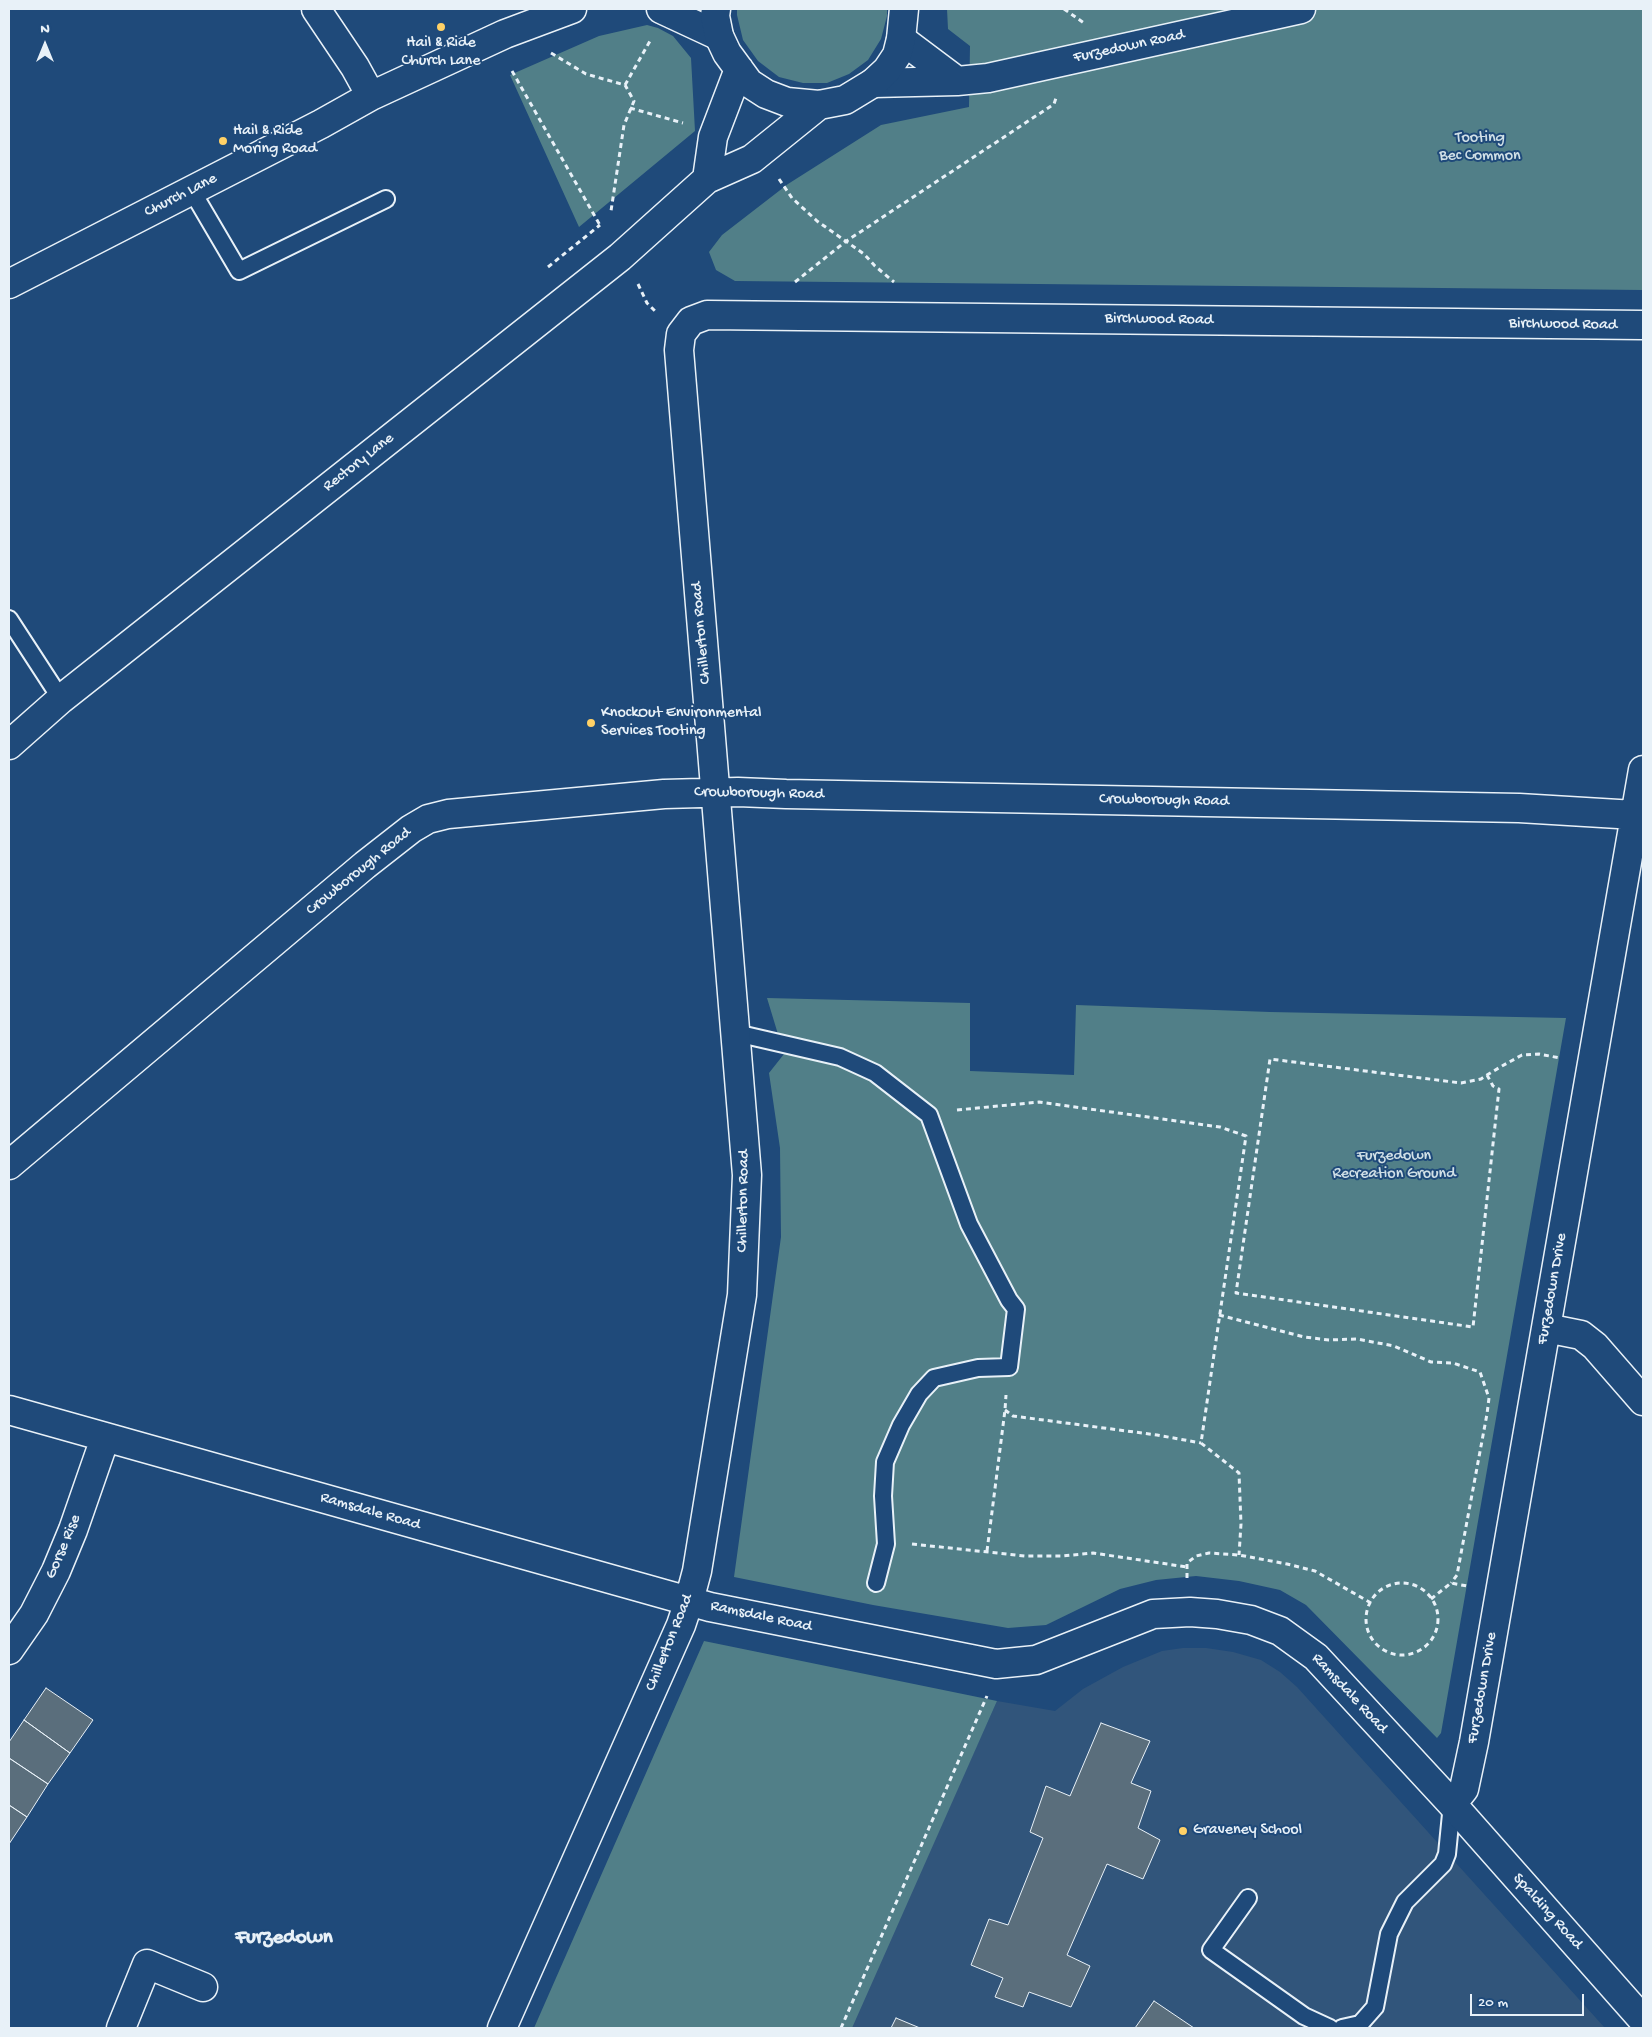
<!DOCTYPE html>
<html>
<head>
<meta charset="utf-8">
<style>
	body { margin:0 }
	#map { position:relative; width:1652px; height:2037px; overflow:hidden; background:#1f4a7a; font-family:"Gochi Hand",sans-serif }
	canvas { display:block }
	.frame { position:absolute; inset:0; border:10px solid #e8f1f8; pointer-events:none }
	.north { position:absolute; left:20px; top:20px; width:50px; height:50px; -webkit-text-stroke:4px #1f4a7a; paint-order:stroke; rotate:0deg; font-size:14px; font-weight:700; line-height:20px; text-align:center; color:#e8f1f8 }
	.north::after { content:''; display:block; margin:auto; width:18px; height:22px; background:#e8f1f8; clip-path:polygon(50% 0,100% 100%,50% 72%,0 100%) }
	.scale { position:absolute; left:1470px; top:1994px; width:114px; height:22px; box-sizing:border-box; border:2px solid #e8f1f8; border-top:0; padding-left:6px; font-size:15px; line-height:18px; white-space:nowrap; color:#e8f1f8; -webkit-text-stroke:4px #1f4a7a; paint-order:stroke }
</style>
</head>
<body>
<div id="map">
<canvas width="1652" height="2037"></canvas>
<div class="frame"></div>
<div class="north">N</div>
<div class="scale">20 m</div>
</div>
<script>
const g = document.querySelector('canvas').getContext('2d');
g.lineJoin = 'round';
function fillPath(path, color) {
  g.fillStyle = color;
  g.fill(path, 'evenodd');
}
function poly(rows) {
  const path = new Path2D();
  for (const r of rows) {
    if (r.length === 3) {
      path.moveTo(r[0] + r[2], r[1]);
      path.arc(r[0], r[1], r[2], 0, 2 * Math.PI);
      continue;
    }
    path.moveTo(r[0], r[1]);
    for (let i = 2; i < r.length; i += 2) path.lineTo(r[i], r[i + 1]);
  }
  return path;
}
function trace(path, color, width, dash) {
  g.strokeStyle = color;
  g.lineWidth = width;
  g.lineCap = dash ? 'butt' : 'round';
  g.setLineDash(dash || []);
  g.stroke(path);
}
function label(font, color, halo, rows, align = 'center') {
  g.font = font + ' "Gochi Hand",sans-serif';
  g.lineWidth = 4;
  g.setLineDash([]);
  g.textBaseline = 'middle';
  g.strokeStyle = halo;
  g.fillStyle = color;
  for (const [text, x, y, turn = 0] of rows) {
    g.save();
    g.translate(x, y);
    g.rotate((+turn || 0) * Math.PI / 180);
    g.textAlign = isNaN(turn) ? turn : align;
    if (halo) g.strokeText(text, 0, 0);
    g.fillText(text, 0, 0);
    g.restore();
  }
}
fillPath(poly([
	[1183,1648,1206,1648,1233,1652,1261,1660,1280,1672,1297,1687,1605,2028,850,2028,997,1701,1055,1711,1083,1689,1123,1667,1162,1651]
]), '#31557b');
fillPath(poly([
	[737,9,887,9,887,16,881,39,868,60,849,74,827,83,803,83,779,77,758,61,743,40,737,15],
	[947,9,1643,9,1643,290,735,281,716,270,709,252,722,235,788,184,881,125,969,107,970,46,948,29],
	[647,25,658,28,673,36,691,58,695,131,579,227,510,75,599,36],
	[767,998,970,1003,970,1071,1074,1075,1076,1005,1270,1012,1566,1018,1441,1733,1437,1738,1306,1605,1280,1590,1239,1581,1196,1576,1156,1580,1120,1589,1046,1625,1008,1628,873,1605,734,1577,781,1237,780,1148,769,1073,784,1054],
	[704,1641,997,1701,852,2028,534,2028]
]), '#517f88');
const building = poly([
	[46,1688,93,1720,70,1753,24,1720,46,1688],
	[24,1720,70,1753,48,1784,9,1758,9,1742,24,1720],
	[1101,1723,1150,1741,1131,1783,1151,1791,1138,1828,1160,1840,1143,1879,1107,1864,1067,1955,1090,1966,1071,2007,1029,1992,1023,2007,995,1997,1003,1978,971,1965,989,1919,1008,1925,1043,1838,1030,1832,1046,1786,1070,1796,1101,1723],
	[9,1758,48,1784,27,1817,9,1805,9,1758],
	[9,1805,27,1817,9,1844,9,1805],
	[1154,2001,1194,2028,1135,2028,1154,2001],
	[896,2018,920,2028,891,2028,896,2018]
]);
fillPath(building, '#5a6e7c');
trace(building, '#e8f1f8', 1);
const service = poly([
	[192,191,239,271,386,199],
	[9,619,61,699],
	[736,1033,840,1057,875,1073,929,1115,969,1224,1009,1300,1016,1309,1009,1367,978,1368,934,1378,919,1394,901,1425,885,1462,883,1496,886,1544,876,1583],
	[1248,1898,1211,1950,1304,2016,1330,2028],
	[1342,2028,1360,2024,1375,2007,1389,1934,1405,1902,1443,1864,1447,1854,1452,1804]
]);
const minor = poly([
	[316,9,355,67,371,96],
	[661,9,719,36],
	[901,39,957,81],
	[873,83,957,81,988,78,1301,9],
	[9,284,321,124,371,96,505,34,572,9],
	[9,1165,365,865,411,829,428,819,448,814,664,794,738,792,786,794,1519,808,1635,815],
	[1546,1328,1581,1335,1595,1346,1643,1401],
	[9,1410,710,1607,996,1664,1036,1660,1153,1614,1190,1612,1217,1614,1251,1620,1280,1631,1316,1657,1452,1804,1643,2020],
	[9,1650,34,1614,56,1571,73,1530,105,1438],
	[1452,1804,1464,1789,1474,1742,1643,770],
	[121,2028,147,1964,203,1987],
	[502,2028,681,1625,689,1601,697,1571,742,1295,747,1175,679,350,681,334,691,321,707,315,1643,325]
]);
const secondary = poly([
	[716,9,715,16,719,36,727,53,749,83,766,94,787,102,819,105,845,100,873,83,887,70,897,55,901,39,904,9],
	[707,179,713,137,739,69],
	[9,745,61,699,620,257,707,179,752,159,819,105]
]);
trace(service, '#e8f1f8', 20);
trace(minor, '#e8f1f8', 31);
trace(secondary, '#e8f1f8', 31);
trace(poly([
	[1064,9,1084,23],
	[551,53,586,74,625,85,634,101,624,125,611,211],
	[512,71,601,227],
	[625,85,650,41],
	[630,108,683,123],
	[779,179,792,198,817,221,864,254,875,266,894,282],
	[548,267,600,225],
	[795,282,845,242,1054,104,1056,98],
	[638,284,647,303,656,312],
	[1487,1075,1493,1086,1499,1089,1473,1327,1236,1293,1270,1059,1461,1083,1481,1079,1487,1075,1502,1066,1522,1055,1539,1054,1560,1058],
	[957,1110,1039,1102,1220,1127,1246,1136,1201,1443,1239,1473,1241,1524,1239,1555],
	[1219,1315,1304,1337,1329,1340,1357,1339,1394,1346,1431,1362,1453,1363,1480,1372,1489,1398,1487,1414,1457,1575,1451,1583],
	[1005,1410,1013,1416,1157,1435,1201,1443],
	[912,1544,1025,1556,1062,1556,1093,1553,1187,1567],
	[987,1551,1005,1410,1006,1395],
	[1187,1578,1187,1563,1196,1556,1209,1553,1239,1555,1287,1564,1315,1571,1371,1603],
	[1402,1619,36],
	[1431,1599,1451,1583,1467,1586],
	[841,2028,987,1696]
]), '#e8f1f8', 3, [5, 4]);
trace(service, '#1f4a7a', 16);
trace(minor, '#1f4a7a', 28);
trace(secondary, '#1f4a7a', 28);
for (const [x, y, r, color] of [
	[441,27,5,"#ffd166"],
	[223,141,5,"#ffd166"],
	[591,723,5,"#ffd166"],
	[1183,1831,5,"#ffd166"]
]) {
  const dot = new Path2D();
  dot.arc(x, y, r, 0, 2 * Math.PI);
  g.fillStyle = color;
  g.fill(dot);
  trace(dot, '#1f4a7a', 2);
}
label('16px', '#e8f1f8', '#1f4a7a', [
	["Hail & Ride",441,44,"center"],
	["Church Lane",441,62,"center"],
	["Hail & Ride",233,132],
	["Moring Road",233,150],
	["KnockOut Environmental",601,714],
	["Services Tooting",601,732],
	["Graveney School",1193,1831]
], 'left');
label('16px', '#e8f1f8', '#1f4a7a', [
	["Furzedown Road",1129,47,-12],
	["Church Lane",181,196,-27],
	["Birchwood Road",1159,320,1],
	["Birchwood Road",1563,325,1],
	["Rectory Lane",359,463,-38],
	["Chillerton Road",702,633,-95],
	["Crowborough Road",759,794,1],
	["Crowborough Road",1164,801,1],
	["Crowborough Road",359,872,-39],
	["Chillerton Road",744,1201,-89],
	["Furzedown Drive",1553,1289,-80],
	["Ramsdale Road",370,1512,16],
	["Gorse Rise",64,1547,-67],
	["Ramsdale Road",761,1617,12],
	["Chillerton Road",670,1643,-68],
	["Furzedown Drive",1483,1688,-80],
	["Ramsdale Road",1349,1694,47],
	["Spalding Road",1547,1912,48]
]);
label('16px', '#d1e0e7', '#1f4a7a', [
	["Tooting",1480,139],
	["Bec Common",1480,157],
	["Furzedown",1394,1157],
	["Recreation Ground",1394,1175]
]);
label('bold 21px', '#e8f1f8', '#1f4a7a', [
	["Furzedown",284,1939]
]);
</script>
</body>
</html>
